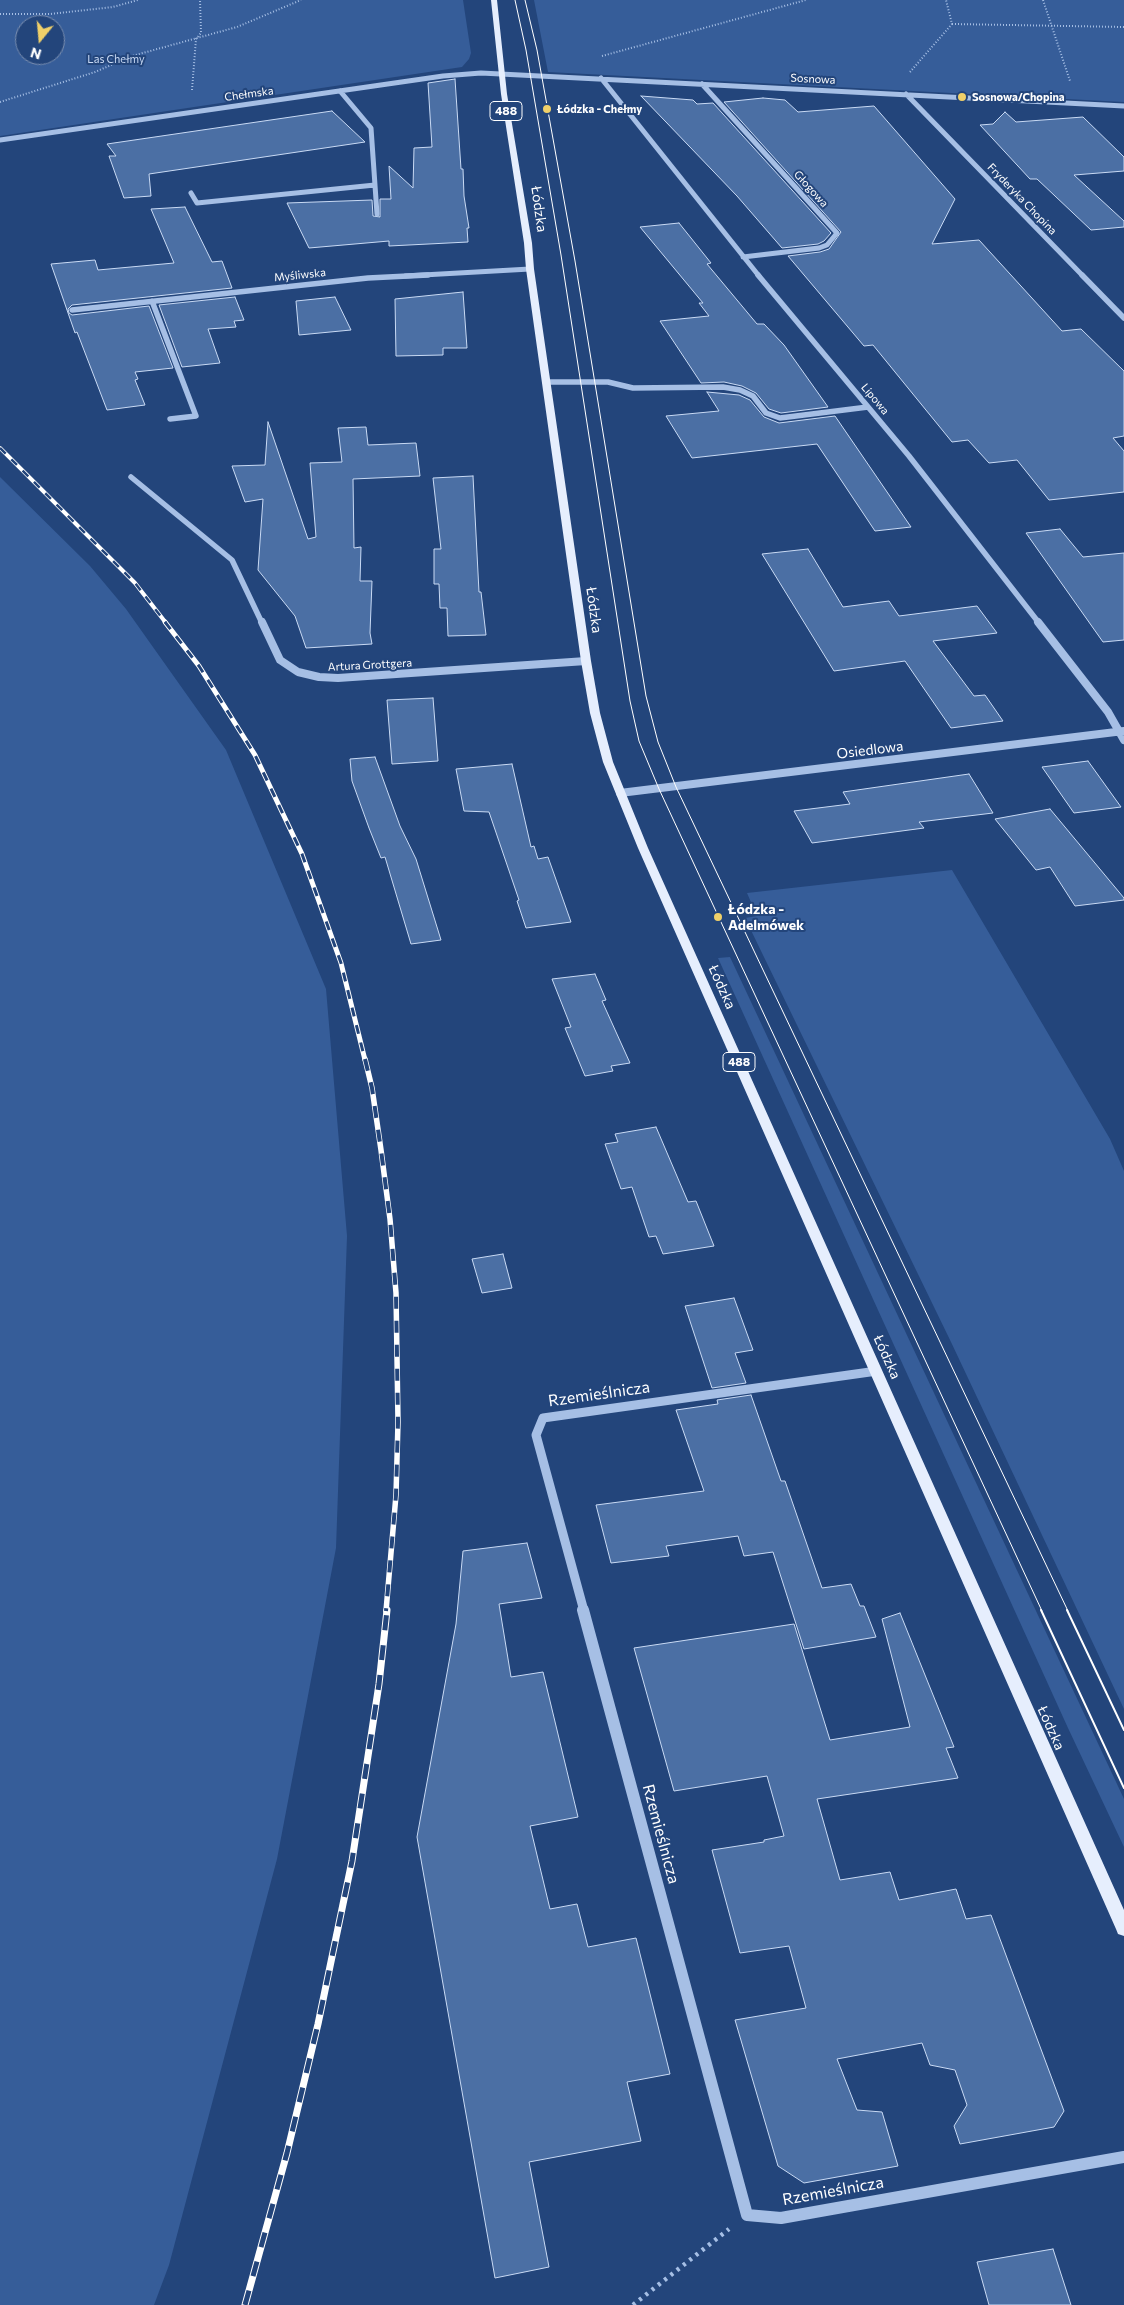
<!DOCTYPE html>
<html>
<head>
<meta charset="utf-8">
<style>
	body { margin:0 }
	#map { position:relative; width:1124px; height:2305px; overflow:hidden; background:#23457b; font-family:Commissioner,sans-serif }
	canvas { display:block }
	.north { position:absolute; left:15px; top:15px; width:50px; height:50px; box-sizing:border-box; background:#23457b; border:1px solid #7b8fb0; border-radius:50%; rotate:197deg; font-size:14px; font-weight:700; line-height:20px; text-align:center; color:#fff }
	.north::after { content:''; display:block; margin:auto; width:18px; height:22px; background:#f0d069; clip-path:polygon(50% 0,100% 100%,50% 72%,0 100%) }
</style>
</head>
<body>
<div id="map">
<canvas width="1124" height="2305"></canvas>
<div class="north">N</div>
</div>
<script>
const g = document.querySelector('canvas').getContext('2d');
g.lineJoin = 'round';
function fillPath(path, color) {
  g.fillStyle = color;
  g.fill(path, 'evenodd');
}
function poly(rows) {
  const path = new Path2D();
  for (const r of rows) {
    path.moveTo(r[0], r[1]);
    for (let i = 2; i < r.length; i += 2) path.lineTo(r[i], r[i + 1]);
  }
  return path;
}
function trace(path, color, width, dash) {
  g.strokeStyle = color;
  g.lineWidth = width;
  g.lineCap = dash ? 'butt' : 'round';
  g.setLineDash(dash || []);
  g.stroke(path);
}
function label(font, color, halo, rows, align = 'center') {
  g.font = font + ' Commissioner,sans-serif';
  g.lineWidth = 4;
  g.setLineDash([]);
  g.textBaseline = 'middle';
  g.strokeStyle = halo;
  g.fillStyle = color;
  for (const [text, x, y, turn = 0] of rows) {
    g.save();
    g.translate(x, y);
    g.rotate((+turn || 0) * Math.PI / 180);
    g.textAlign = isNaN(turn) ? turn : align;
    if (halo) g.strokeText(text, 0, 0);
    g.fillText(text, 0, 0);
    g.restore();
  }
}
fillPath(poly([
	[0,0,463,0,471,53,469,59,462,67,0,136],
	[25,25,55,25,55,55,25,55],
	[534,0,1124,0,1124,102,548,72],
	[0,477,90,566,126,609,226,750,326,989,347,1236,336,1548,277,1859,169,2265,154,2305,0,2305],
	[952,870,1110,1139,1124,1171,1124,1709,951,1342,745,918,757,916,747,893],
	[730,957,1124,1799,1124,1847,1068,1728,718,958]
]), '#365d99');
const building = poly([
	[455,79,461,169,463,169,464,196,469,228,467,228,468,242,389,246,389,241,309,248,287,203,372,200,373,216,380,217,380,199,391,199,389,166,413,188,414,148,432,147,428,83,455,79],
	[641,96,693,100,697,104,713,103,831,233,824,241,818,244,782,248,737,196,641,96],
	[763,98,785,100,798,112,874,106,955,199,932,244,979,240,1062,331,1081,329,1124,371,1124,436,1113,438,1124,451,1124,492,1049,500,1017,460,989,463,968,440,952,442,873,345,864,346,788,256,820,252,829,249,841,232,724,102,763,98],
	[332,111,365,142,149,174,151,196,124,198,109,156,116,156,107,144,332,111],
	[1005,112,1016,122,1083,117,1124,157,1124,171,1074,175,1124,221,1124,227,1091,230,1037,179,1030,179,980,125,993,124,1005,112],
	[185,207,212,262,222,261,232,288,72,305,68,309,69,313,72,315,149,306,173,368,135,372,138,379,135,380,145,405,107,410,77,332,75,333,51,264,95,260,98,270,174,263,151,209,185,207],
	[679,223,711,263,707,264,757,324,764,324,784,345,828,407,781,413,769,409,756,393,742,386,724,382,701,383,660,321,709,316,699,303,703,303,640,227,679,223],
	[463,292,467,348,443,348,443,355,396,356,395,299,463,292],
	[235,297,244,320,234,321,236,327,208,329,220,363,182,367,159,305,235,297],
	[335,297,351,330,299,335,296,301,335,297],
	[707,392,739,395,750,400,764,417,779,423,835,416,911,527,875,531,817,444,692,458,666,416,719,411,707,392],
	[268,422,308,539,316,537,310,463,342,462,338,428,366,427,368,445,416,443,420,476,353,479,354,548,361,547,360,581,372,581,370,633,372,644,306,648,295,616,258,570,263,499,245,502,232,466,265,465,268,422],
	[473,476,479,592,481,592,486,635,448,636,447,608,440,608,439,584,434,584,434,549,441,549,433,478,473,476],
	[1060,529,1083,557,1124,553,1124,640,1103,642,1026,533,1060,529],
	[808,549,843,607,889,601,899,616,977,606,997,633,933,641,974,696,985,695,1003,721,951,728,905,661,834,671,762,554,808,549],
	[433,698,438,761,392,764,387,700,433,698],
	[375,757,400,826,416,859,441,940,411,944,385,857,381,858,369,828,352,781,350,759,375,757],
	[1088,761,1121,807,1074,813,1042,767,1088,761],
	[512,764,531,847,534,846,538,859,548,857,571,922,526,928,517,901,519,900,489,812,464,811,456,769,512,764],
	[969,774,993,813,919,822,924,828,812,843,794,811,850,804,843,792,969,774],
	[1050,809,1124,898,1124,900,1075,906,1050,867,1036,870,995,819,1050,809],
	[595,974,606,1000,602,1001,630,1063,611,1066,613,1071,585,1076,565,1028,571,1027,552,979,595,974],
	[656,1127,688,1202,696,1201,714,1246,663,1254,656,1236,649,1237,632,1187,621,1189,605,1144,618,1142,615,1134,656,1127],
	[503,1254,512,1288,482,1293,472,1259,503,1254],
	[734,1298,753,1350,735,1353,746,1383,712,1388,685,1306,734,1298],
	[751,1395,781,1481,785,1481,822,1588,851,1584,860,1606,864,1606,876,1637,804,1649,773,1552,744,1556,738,1536,666,1546,669,1556,611,1563,596,1505,704,1491,676,1410,718,1404,717,1400,751,1395],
	[527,1543,542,1598,499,1604,511,1677,543,1672,578,1817,530,1826,550,1909,577,1904,588,1947,636,1938,670,2074,627,2082,641,2141,529,2162,549,2267,495,2278,417,1837,456,1624,463,1551,527,1543],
	[900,1613,954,1747,946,1748,958,1778,817,1799,840,1880,890,1872,899,1900,956,1889,966,1919,991,1915,1064,2111,1054,2127,960,2144,954,2126,967,2105,955,2070,930,2065,922,2043,837,2059,857,2110,882,2112,898,2166,804,2183,778,2166,735,2020,806,2008,789,1946,740,1953,712,1850,764,1842,764,1840,784,1836,767,1776,674,1791,634,1648,794,1624,830,1740,910,1727,882,1619,900,1613],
	[1053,2249,1071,2305,989,2305,977,2262,1053,2249]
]);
fillPath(building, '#4b6fa4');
trace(building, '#c9daf4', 1);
trace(poly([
	[1043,0,1070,81],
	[0,14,50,14,113,7,138,0],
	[952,24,1124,27],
	[602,56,806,0],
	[910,72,952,24,946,0],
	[192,90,196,39,201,33,200,0],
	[0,102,95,72,132,56,237,27,301,0]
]), '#a6bfe5', 2, [1, 2]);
trace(poly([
	[633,2305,729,2229]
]), '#a6bfe5', 4.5, [3, 5]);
trace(poly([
	[601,78,759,276],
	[702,84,837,233,827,245,819,248,743,257],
	[340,91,371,128,377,214],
	[906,94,1083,276],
	[0,140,443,76,481,73,1124,106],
	[191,193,197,203,375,185],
	[405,276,530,269]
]), '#a6bfe5', 5);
trace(poly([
	[758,275,909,456,1039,623],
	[1082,275,1124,318],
	[152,301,196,416,170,419],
	[72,310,368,278,428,275],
	[547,382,608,382,633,388,723,387,740,390,753,396,766,413,780,418,868,407],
	[131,477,232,560,262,623]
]), '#a6bfe5', 5.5);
trace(poly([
	[262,622,280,660,298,672,319,677,338,678,586,661],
	[1038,622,1108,712,1124,740],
	[620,793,1124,731]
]), '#a6bfe5', 8);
trace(poly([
	[584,1611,536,1435,543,1418,877,1371]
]), '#a6bfe5', 9);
trace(poly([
	[583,1610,747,2215,781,2218,1124,2157]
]), '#a6bfe5', 12);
fillPath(poly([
	[491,0,497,0,507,94,532,243,534,269,591,661,600,713,613,762,648,848,1124,1910,1124,1936,1118,1934,1116,1929,638,848,603,762,590,713,581,661,526,269,524,243,501,94,491,0]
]), '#e6eefd');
trace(poly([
	[515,0,526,50,561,255,630,701,639,741,659,789,1042,1611],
	[525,0,537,50,575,261,646,696,658,742,676,787,1068,1611]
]), '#fff', 1);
trace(poly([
	[1041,1610,1124,1788],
	[1067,1610,1124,1730]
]), '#fff', 2);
const railFar3 = poly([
	[0,448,135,583,166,623]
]);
const railFar2 = poly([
	[165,622,199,666,255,755,302,854,341,963,365,1060]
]);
const railFar1 = poly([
	[365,1059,372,1088,381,1150,390,1219,396,1293,398,1422,396,1495,386,1611]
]);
const rail = poly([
	[245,2305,287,2153,318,2024,352,1861,379,1684,387,1610]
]);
trace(railFar3, '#fff', 4);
trace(railFar2, '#fff', 5);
trace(railFar1, '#fff', 5.5);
trace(rail, '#fff', 7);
trace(railFar3, '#23457b', 2.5, [8]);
trace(railFar2, '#23457b', 3, [9]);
trace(railFar1, '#23457b', 4, [12]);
trace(rail, '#23457b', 5, [15]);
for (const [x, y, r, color] of [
	[962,97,5,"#f0d069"],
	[547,109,5,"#f0d069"],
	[718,917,5,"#f0d069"]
]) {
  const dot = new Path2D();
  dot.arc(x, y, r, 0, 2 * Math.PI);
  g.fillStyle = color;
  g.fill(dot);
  trace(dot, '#23457b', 2);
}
label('11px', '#c9daf4', '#23457b', [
	["Las Chełmy",116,59]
]);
label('11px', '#fff', '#23457b', [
	["Sosnowa",813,79,3],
	["Chełmska",249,94,-8],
	["Głogowa",811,189,48],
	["Fryderyka Chopina",1022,199,46],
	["Myśliwska",300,275,-6],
	["Lipowa",875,399,50],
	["Artura Grottgera",370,665,-3]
]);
label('bold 11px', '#fff', '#23457b', [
	["Sosnowa/Chopina",972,97],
	["Łódzka - Chełmy",557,109]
], 'left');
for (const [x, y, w] of [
	[506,111,32],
	[739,1062,32]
]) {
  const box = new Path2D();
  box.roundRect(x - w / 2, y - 9.5, w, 19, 4);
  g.fillStyle = '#23457b';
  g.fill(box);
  trace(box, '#fff', 1);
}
label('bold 12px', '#fff', null, [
	["488",506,111],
	["488",739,1062]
]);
label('14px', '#fff', '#23457b', [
	["Łódzka",539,209,82],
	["Łódzka",594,610,82],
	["Osiedlowa",870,750,-7],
	["Łódzka",722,987,66],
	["Łódzka",887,1357,66],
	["Łódzka",1051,1728,66]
]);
label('bold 14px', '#fff', '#23457b', [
	["Łódzka -",728,909],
	["Adelmówek",728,925]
], 'left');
label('16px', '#fff', '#23457b', [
	["Rzemieślnicza",599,1394,-8],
	["Rzemieślnicza",661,1834,75],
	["Rzemieślnicza",833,2191,-10]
]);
</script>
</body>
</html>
